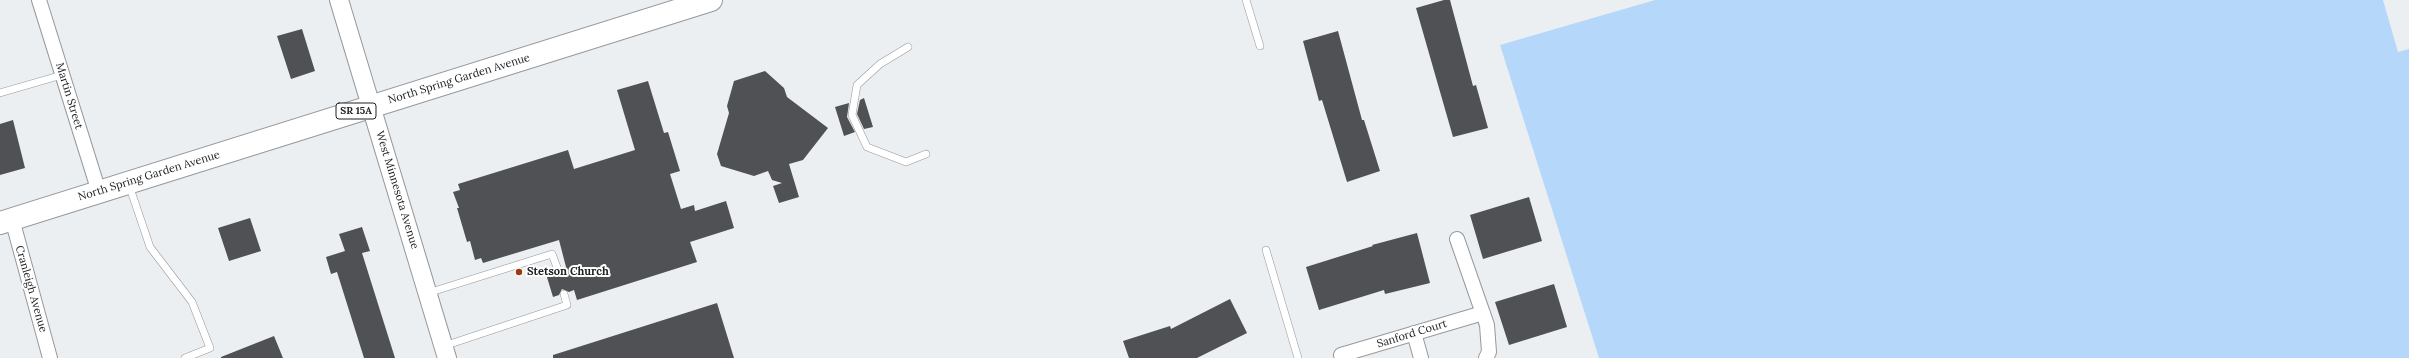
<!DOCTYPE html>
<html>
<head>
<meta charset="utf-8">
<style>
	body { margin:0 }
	canvas { display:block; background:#ebeff2 }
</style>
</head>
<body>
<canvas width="2409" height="358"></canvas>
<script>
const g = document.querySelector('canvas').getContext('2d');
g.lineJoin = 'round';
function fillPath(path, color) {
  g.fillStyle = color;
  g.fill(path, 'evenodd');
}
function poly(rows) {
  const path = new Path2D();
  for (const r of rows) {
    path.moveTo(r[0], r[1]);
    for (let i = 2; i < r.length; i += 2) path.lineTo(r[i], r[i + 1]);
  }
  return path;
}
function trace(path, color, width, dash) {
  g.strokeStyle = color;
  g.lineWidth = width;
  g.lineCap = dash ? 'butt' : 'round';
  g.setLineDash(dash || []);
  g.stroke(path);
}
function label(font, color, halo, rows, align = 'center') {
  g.font = font + ' Lora,serif';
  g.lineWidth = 4;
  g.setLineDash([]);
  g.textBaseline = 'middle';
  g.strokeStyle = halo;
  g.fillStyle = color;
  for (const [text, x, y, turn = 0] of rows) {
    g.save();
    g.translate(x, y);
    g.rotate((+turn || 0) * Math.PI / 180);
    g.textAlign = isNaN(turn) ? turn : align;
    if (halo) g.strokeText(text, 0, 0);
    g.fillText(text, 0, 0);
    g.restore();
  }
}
fillPath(poly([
	[1655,0,2383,0,2398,52,2409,49,2409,358,1599,358,1500,45]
]), '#b5d8fa');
fillPath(poly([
	[1444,0,1450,0,1473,86,1476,85,1488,128,1453,137,1416,8],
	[302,29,315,71,291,79,277,36],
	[1338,31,1362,120,1364,120,1380,171,1347,182,1322,100,1319,101,1303,41],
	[765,71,784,88,787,97,828,128,803,160,789,164,799,197,779,203,773,186,782,183,772,180,768,171,754,176,721,166,717,154,729,113,727,106,734,81],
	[648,81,664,133,668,132,680,171,670,174,681,209,694,205,695,211,726,201,734,228,690,242,697,262,577,300,574,290,569,292,562,289,559,295,553,297,546,274,553,272,559,275,563,269,566,267,559,240,483,263,481,258,475,260,470,241,467,242,457,208,459,208,453,192,460,190,458,184,568,150,574,169,635,150,617,90],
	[864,98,873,127,864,129,857,114,860,100],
	[849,103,847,117,855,132,844,136,835,107],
	[13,120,25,168,0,175,0,124],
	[1529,197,1542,241,1483,259,1470,215],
	[250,218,261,251,229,261,218,228],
	[362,227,370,251,362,253,395,358,364,358,337,272,331,274,326,257,345,251,339,234],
	[1417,233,1430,283,1385,294,1384,290,1319,310,1306,267,1373,246,1372,245],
	[1554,284,1567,327,1509,345,1495,302],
	[1230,299,1247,333,1197,358,1129,358,1123,341,1170,326,1171,329],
	[717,303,734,358,553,358,553,355],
	[274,336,283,358,221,358,221,357]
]), '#4f5154');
const service = poly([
	[1246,0,1260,46],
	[908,47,880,64,857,85,852,115,867,147,906,162,926,154],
	[0,93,62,75],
	[129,185,150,247,192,302,210,348,185,358],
	[1266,250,1298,358],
	[428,293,552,254,558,270],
	[444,346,567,305,564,294]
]);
const minor = poly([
	[39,0,99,192],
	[12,219,50,358],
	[1457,239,1487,325,1489,352,1486,358],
	[1414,333,1421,358],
	[1341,355,1483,313]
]);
const tertiary = poly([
	[339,0,447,358]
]);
const trunk = poly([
	[0,223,711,0]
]);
trace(service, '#96999c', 8);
trace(minor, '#96999c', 16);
trace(tertiary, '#96999c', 20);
trace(trunk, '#96999c', 24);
trace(service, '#fff', 7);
trace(minor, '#fff', 14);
trace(tertiary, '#fff', 18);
trace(trunk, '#fff', 22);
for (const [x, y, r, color] of [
	[519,272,4,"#9f3814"]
]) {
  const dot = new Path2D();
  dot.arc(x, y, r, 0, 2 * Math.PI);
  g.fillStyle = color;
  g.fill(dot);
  trace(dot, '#fff', 1.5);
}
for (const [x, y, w] of [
	[356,111,40]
]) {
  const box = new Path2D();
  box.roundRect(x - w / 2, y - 8, w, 16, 3);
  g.fillStyle = '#fff';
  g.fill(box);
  trace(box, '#202123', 1);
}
label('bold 10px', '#202123', null, [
	["SR 15A",356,111]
]);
label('11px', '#202123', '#fff', [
	["North Spring Garden Avenue",459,79,-17],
	["Martin Street",69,96,73],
	["North Spring Garden Avenue",149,176,-17],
	["West Minnesota Avenue",397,190,73],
	["Cranleigh Avenue",31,289,74],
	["Sanford Court",1412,334,-17]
]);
label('bold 11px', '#202123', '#fff', [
	["Stetson Church",527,272]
], 'left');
</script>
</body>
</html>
